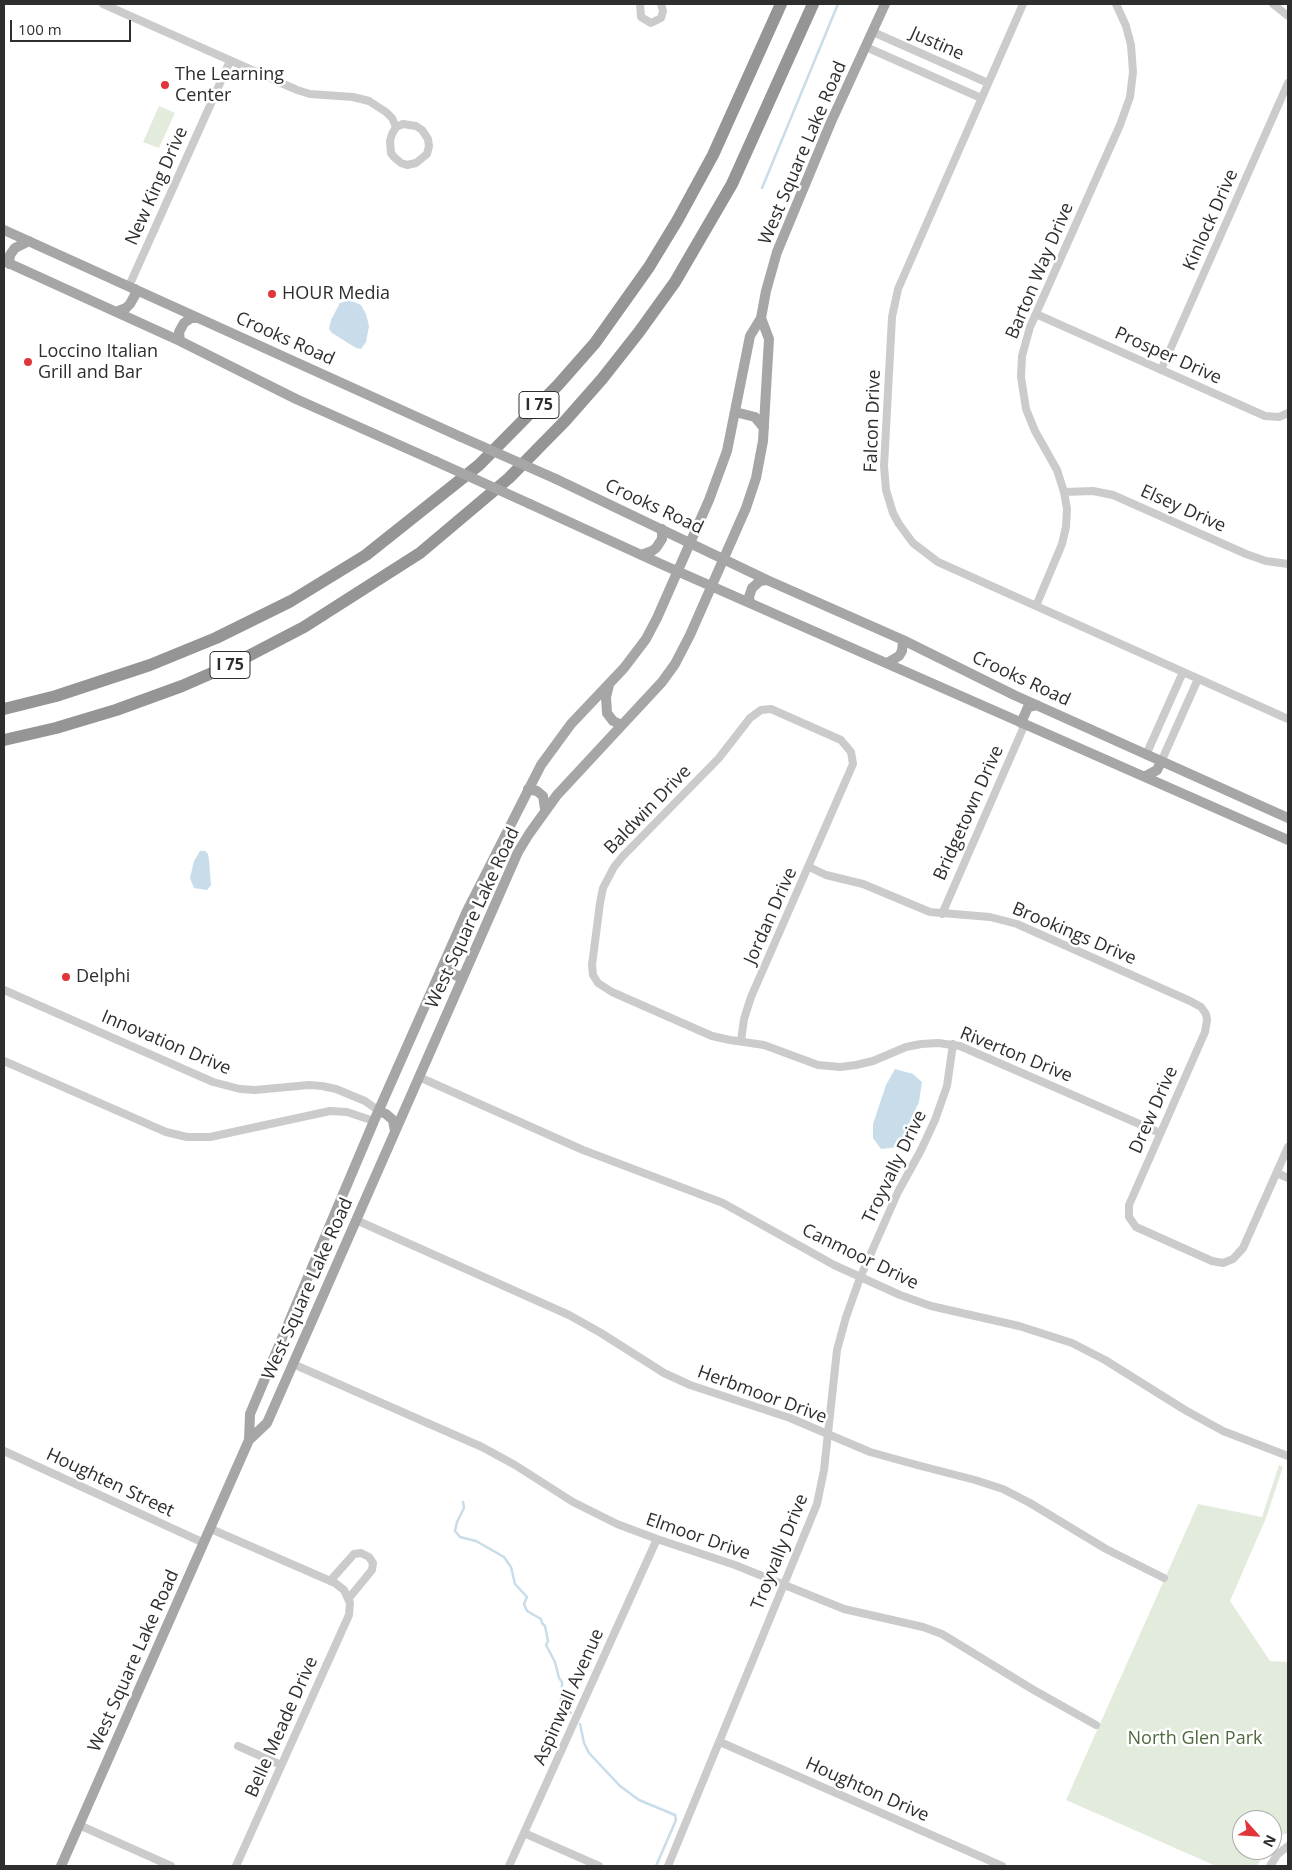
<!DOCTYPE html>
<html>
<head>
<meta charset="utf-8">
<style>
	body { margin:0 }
	#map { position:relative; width:1292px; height:1870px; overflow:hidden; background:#fff; font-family:"Open Sans",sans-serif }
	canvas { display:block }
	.frame { position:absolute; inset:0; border:5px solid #2e2e2e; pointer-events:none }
	.north { position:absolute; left:1232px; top:1810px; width:50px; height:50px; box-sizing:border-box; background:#fff; border:1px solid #ababab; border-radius:50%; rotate:116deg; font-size:14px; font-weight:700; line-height:20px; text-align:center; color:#2e2e2e }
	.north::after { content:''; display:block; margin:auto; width:18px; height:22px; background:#df353b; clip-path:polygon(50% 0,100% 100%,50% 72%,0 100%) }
	.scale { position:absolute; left:10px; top:20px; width:121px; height:22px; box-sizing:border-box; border:2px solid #2e2e2e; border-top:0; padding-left:6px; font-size:15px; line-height:18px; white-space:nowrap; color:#2e2e2e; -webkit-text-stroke:4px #fff; paint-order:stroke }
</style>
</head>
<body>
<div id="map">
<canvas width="1292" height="1870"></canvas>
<div class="frame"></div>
<div class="north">N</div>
<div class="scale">100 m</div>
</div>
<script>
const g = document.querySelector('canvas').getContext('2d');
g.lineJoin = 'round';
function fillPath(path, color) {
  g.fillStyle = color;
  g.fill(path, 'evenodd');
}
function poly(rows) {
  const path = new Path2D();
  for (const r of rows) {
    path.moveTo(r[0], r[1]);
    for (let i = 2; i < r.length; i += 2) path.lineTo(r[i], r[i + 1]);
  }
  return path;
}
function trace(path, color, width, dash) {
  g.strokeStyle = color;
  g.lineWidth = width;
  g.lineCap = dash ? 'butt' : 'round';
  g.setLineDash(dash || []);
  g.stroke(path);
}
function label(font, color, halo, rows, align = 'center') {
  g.font = font + ' "Open Sans",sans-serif';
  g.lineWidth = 5;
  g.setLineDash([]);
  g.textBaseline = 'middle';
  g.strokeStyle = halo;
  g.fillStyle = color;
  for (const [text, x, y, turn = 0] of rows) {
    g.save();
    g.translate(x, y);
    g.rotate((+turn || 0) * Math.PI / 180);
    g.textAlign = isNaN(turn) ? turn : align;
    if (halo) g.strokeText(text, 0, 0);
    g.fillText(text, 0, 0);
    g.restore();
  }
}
fillPath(poly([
	[159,106,175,113,159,148,143,142],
	[1279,1465,1283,1467,1266,1518,1230,1601,1270,1661,1288,1662,1288,1833,1280,1836,1272,1843,1272,1820,1242,1820,1242,1850,1266,1850,1257,1866,1216,1866,1066,1800,1198,1504,1262,1517]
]), '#e3ebdc');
fillPath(poly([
	[350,300,361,305,366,314,369,326,366,342,361,349,356,348,332,333,329,329,331,320,340,303],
	[200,851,205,851,208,854,209,860,211,885,207,890,194,888,190,878,194,861],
	[895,1069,913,1074,922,1082,919,1102,898,1147,881,1149,873,1138,873,1124,886,1085]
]), '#c8dcea');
trace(poly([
	[762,188,838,4],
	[463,1502,464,1508,457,1522,455,1531,460,1537,476,1541,504,1557,511,1567,515,1584,527,1597,524,1604,527,1611,541,1619,542,1623,545,1626,548,1641,546,1645,555,1662,559,1678,562,1682,562,1693,560,1706,571,1713],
	[580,1724,584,1743,589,1753,620,1786,639,1800,675,1815,676,1820,656,1866]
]), '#c8dcea', 2.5);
trace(poly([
	[103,4,297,90,310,94,353,97,369,101,386,112,392,118,396,127],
	[640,4,641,17,651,23,661,18,663,11,661,4],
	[1023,4,898,289,892,317,884,466,886,490,893,513,899,524,913,543,938,562,1288,719],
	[1273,4,1288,16],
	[873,32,988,83],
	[866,47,981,98],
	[403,124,416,126,422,130,428,139,429,146,427,154,416,163,407,165,401,163,394,157,391,153,390,141,392,134,396,127,403,124],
	[129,286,230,61],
	[1036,314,1265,416,1279,417,1288,413],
	[1161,370,1288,83],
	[1064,492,1093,491,1113,495,1246,554,1266,561,1288,564],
	[1036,606,1062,544,1066,527,1067,509,1064,492,1057,470,1035,431,1026,409,1021,377,1022,356,1030,327,1120,125,1130,97,1133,72,1131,45,1126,26,1116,4],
	[1146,755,1183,672],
	[1161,762,1198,679],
	[809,867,826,875,863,884,930,912,990,917,1017,924,1190,1001,1201,1007,1206,1014,1207,1020,1205,1032,1129,1205,1129,1217,1136,1227,1212,1261,1223,1263,1233,1259,1243,1248,1288,1147],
	[942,914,1025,724],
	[4,990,213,1082,240,1089,255,1090,309,1085,322,1086,336,1089,365,1101,379,1111],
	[741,1041,744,1019,751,997,853,764,851,752,841,740,771,709,761,710,750,718,719,758,623,856,614,867,603,888,600,903,592,965,593,975,598,983,612,992,712,1036,730,1040,764,1045,818,1065,840,1067,856,1065,873,1061,906,1047,921,1044,938,1043,960,1046,1160,1133],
	[4,1061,166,1132,187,1137,210,1137,330,1111,347,1112,374,1121],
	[419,1077,583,1150,723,1203,834,1265,900,1295,931,1306,1019,1326,1072,1343,1105,1360,1185,1410,1223,1431,1288,1456],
	[1277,1173,1288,1178],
	[356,1220,569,1315,601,1333,664,1373,690,1385,790,1418,870,1452,917,1465,975,1480,1003,1489,1030,1503,1106,1549,1164,1578],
	[293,1364,482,1447,515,1465,573,1502,617,1524,657,1539,735,1565,844,1609,923,1627,942,1634,1032,1689,1096,1725],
	[4,1451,204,1543],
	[211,1529,335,1583,344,1590,350,1603,349,1615,236,1866],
	[330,1581,354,1554,361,1553,369,1557,373,1563,372,1570,349,1598],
	[720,1742,1002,1866],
	[238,1746,281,1765],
	[79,1825,171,1866],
	[524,1833,599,1866],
	[509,1866,657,1539],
	[668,1866,817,1504,824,1470,837,1350,846,1317,860,1278,898,1192,921,1150,935,1120,947,1086,953,1044],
	[1270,1866,1277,1855,1288,1846]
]), '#cbcbcb', 8);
trace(poly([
	[4,230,461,437],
	[4,261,180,341,296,399,435,461],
	[9,264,10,255,15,248,29,241],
	[116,312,126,308,130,304,135,295,135,289],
	[180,341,179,332,184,323,191,318,198,318],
	[735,412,755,417,764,428],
	[556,479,767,580,903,640,1014,695,1288,818],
	[530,504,661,564,1288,840],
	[641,555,652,551,656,548,662,539,662,529],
	[750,602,749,597,752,588,760,581,767,580],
	[887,663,899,656,902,651,903,640],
	[609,685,606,697,607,713,613,721,622,725],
	[1021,723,1028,707,1037,705],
	[1146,776,1157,770,1161,762],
	[528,789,537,791,543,796,545,809],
	[445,961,449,971,457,976,464,975],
	[379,1111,386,1114,393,1120,395,1131],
	[249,1440,267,1423,518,852,529,834,557,795,662,682,675,664,690,635,746,508,756,478,763,441,769,339,761,318],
	[61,1866,249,1440,250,1414,374,1121,467,911,541,765,571,724,624,668,646,639,657,618,709,500,727,451,750,336,761,318,766,291,777,252,831,122,885,4]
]), '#a6a6a6', 10);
trace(poly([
	[4,709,56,696,150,665,216,638,291,601,366,555,479,465,558,385,595,343,649,267,677,221,713,155,781,4],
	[4,740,56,728,116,710,182,686,235,663,304,627,420,553,509,478,565,421,602,379,639,332,675,282,732,184,813,4]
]), '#959595', 12);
trace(poly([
	[461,437,556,479],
	[435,461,530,504]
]), '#a6a6a6', 10);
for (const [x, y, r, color] of [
	[165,85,5,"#df353b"],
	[272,294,5,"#df353b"],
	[28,362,5,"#df353b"],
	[66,977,5,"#df353b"]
]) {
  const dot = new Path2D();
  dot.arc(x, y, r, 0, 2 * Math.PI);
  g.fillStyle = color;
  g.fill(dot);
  trace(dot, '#fff', 2);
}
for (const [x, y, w] of [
	[539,405,40],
	[230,665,40]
]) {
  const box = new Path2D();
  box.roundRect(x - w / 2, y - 13.5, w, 27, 4);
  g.fillStyle = '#fff';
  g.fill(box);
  trace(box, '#2e2e2e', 1);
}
label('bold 16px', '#2e2e2e', null, [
	["I 75",539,405],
	["I 75",230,665]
]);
label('18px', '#2e2e2e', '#fff', [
	["Justine",937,44,24],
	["West Square Lake Road",803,153,-67],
	["New King Drive",157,186,-66],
	["Kinlock Drive",1211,220,-66],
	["Barton Way Drive",1040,271,-67],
	["Crooks Road",285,339,24],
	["Prosper Drive",1168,356,24],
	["Falcon Drive",873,421,-88],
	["Crooks Road",654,507,25],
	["Elsey Drive",1183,509,24],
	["Crooks Road",1021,679,25],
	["Baldwin Drive",648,810,-46],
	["Bridgetown Drive",969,813,-66],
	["Jordan Drive",771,916,-66],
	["West Square Lake Road",473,918,-65],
	["Brookings Drive",1074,934,23],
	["Innovation Drive",166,1043,23],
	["Riverton Drive",1016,1055,22],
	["Drew Drive",1154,1110,-66],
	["Troyvally Drive",895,1167,-64],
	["Canmoor Drive",860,1257,26],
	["West Square Lake Road",308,1289,-66],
	["Herbmoor Drive",762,1395,20],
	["Houghten Street",110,1483,25],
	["Elmoor Drive",698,1537,19],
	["Troyvally Drive",780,1552,-68],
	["West Square Lake Road",134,1661,-66],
	["Aspinwall Avenue",569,1697,-66],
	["Belle Meade Drive",282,1727,-66],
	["Houghton Drive",867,1790,24]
]);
label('18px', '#2e2e2e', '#fff', [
	["The Learning",175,75],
	["Center",175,96],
	["HOUR Media",282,294],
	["Loccino Italian",38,352],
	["Grill and Bar",38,373],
	["Delphi",76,977]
], 'left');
label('18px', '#4f683d', '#fff', [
	["North Glen Park",1195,1739]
]);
</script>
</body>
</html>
